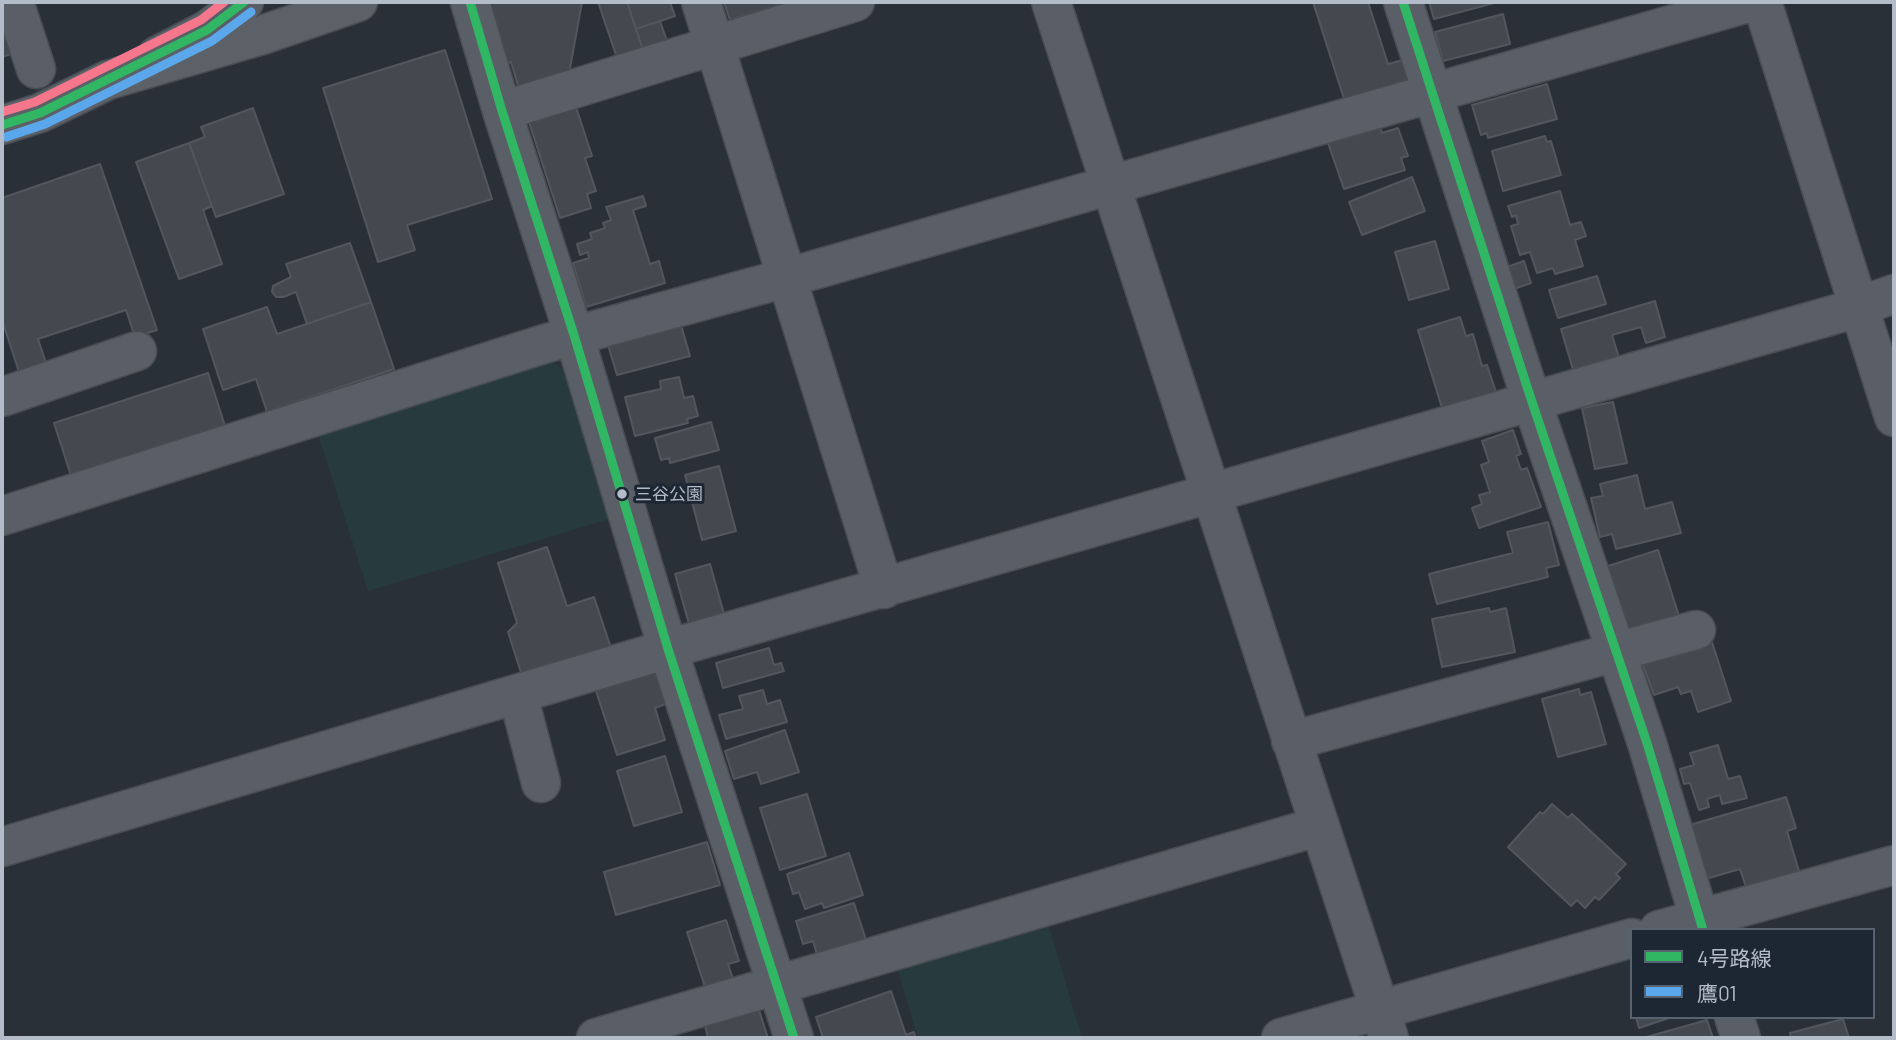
<!DOCTYPE html>
<html>
<head>
<meta charset="utf-8">
<style>
	body { margin:0 }
	#map { position:relative; width:1896px; height:1040px; overflow:hidden; background:#2a3038; font-family:Barlow,"Noto Sans JP",sans-serif }
	canvas { display:block }
	.frame { position:absolute; inset:0; border:4px solid #b4bcc9; pointer-events:none }
	.legend { position:absolute; left:1630px; top:928px; width:245px; height:91px; box-sizing:border-box; background:#1d2633; border:2px solid #59626f; margin:0; padding:9px 12px; list-style:none; font-size:21px; color:#b4bcc9 }
	.legend li { display:flex; align-items:center; gap:14px; height:35px }
	.legend b { width:35px; border:2px solid #59626f }
</style>
</head>
<body>
<div id="map">
<canvas width="1896" height="1040"></canvas>
<div class="frame"></div>
<ul class="legend">
<li><b style="height:9px;background:#31b764"></b>4号路線</li>
<li><b style="height:9px;background:#5aa8eb"></b>鷹01</li>
</ul>
</div>
<script>
const g = document.querySelector('canvas').getContext('2d');
g.lineJoin = 'round';
function fillPath(path, color) {
  g.fillStyle = color;
  g.fill(path, 'evenodd');
}
function poly(rows) {
  const path = new Path2D();
  for (const r of rows) {
    path.moveTo(r[0], r[1]);
    for (let i = 2; i < r.length; i += 2) path.lineTo(r[i], r[i + 1]);
  }
  return path;
}
function trace(path, color, width, dash) {
  g.strokeStyle = color;
  g.lineWidth = width;
  g.lineCap = dash ? 'butt' : 'round';
  g.setLineDash(dash || []);
  g.stroke(path);
}
function label(font, color, halo, rows, align = 'center') {
  g.font = font + ' Barlow,"Noto Sans JP",sans-serif';
  g.lineWidth = 6;
  g.setLineDash([]);
  g.textBaseline = 'middle';
  g.strokeStyle = halo;
  g.fillStyle = color;
  for (const [text, x, y, turn = 0] of rows) {
    g.save();
    g.translate(x, y);
    g.rotate((+turn || 0) * Math.PI / 180);
    g.textAlign = isNaN(turn) ? turn : align;
    if (halo) g.strokeText(text, 0, 0);
    g.fillText(text, 0, 0);
    g.restore();
  }
}
fillPath(poly([
	[545,357,566,371,613,518,368,591,316,428],
	[1047,920,1082,1038,918,1038,896,964]
]), '#273a3e');
const building = poly([
	[487,2,582,2,569,74,519,89,511,62,506,64,487,2],
	[598,2,627,2,643,50,617,58,598,2],
	[627,2,670,2,675,16,636,29,627,2],
	[724,2,789,2,730,20,724,2],
	[1313,2,1368,2,1388,64,1407,59,1415,84,1346,105,1313,2],
	[1429,2,1498,2,1434,19,1429,2],
	[1503,14,1510,44,1443,61,1435,32,1503,14],
	[660,21,667,41,643,50,636,29,660,21],
	[2,24,11,54,2,57,2,24],
	[445,50,492,199,407,225,415,250,378,262,323,88,445,50],
	[1547,84,1557,119,1488,138,1487,133,1481,135,1472,105,1547,84],
	[576,107,592,156,585,158,596,191,587,194,591,208,560,218,529,122,576,107],
	[253,108,284,194,216,217,189,143,205,137,201,127,253,108],
	[1380,127,1382,133,1398,128,1408,156,1401,158,1405,170,1344,189,1328,143,1380,127],
	[1545,136,1547,142,1551,141,1561,175,1503,191,1492,151,1545,136],
	[189,143,212,206,203,210,222,264,179,279,136,162,189,143],
	[100,164,157,330,135,337,126,310,38,339,48,369,21,378,2,320,2,198,100,164],
	[1412,177,1425,211,1362,235,1349,202,1412,177],
	[1560,191,1570,225,1581,222,1586,236,1575,240,1583,266,1555,274,1553,268,1537,273,1530,252,1520,255,1511,226,1518,224,1516,215,1512,217,1508,206,1560,191],
	[643,196,646,206,633,210,650,264,659,261,665,283,586,307,573,263,589,258,588,252,580,255,577,244,592,239,590,233,605,228,603,223,611,220,606,207,643,196],
	[1435,241,1449,289,1409,300,1395,252,1435,241],
	[350,243,371,302,307,324,296,292,283,297,276,297,272,292,273,286,291,277,286,264,350,243],
	[1524,261,1531,283,1514,289,1507,267,1524,261],
	[1597,276,1606,304,1558,318,1549,290,1597,276],
	[1655,301,1665,337,1646,343,1641,327,1612,335,1620,361,1574,373,1561,329,1655,301],
	[371,302,394,369,267,412,256,379,223,390,203,329,267,307,277,334,371,302],
	[1460,317,1466,336,1473,334,1482,366,1487,365,1496,392,1442,408,1418,330,1460,317],
	[681,325,690,356,617,375,608,345,681,325],
	[208,373,227,432,73,482,54,423,208,373],
	[679,377,684,398,693,396,698,416,687,419,688,423,635,436,625,397,661,389,660,381,679,377],
	[1613,402,1627,463,1595,469,1582,408,1613,402],
	[711,422,719,450,670,463,669,458,661,460,655,438,711,422],
	[1513,430,1521,454,1516,456,1521,470,1527,468,1541,507,1479,528,1472,508,1482,504,1479,495,1490,492,1481,465,1489,462,1482,441,1513,430],
	[719,466,736,531,702,540,685,475,719,466],
	[1637,475,1645,509,1672,502,1681,533,1616,549,1612,534,1600,537,1591,498,1603,496,1600,484,1637,475],
	[1548,522,1559,565,1546,568,1548,577,1437,604,1429,574,1513,553,1507,532,1548,522],
	[547,547,567,606,594,597,613,654,524,682,508,632,517,623,498,563,547,547],
	[1658,550,1679,616,1630,632,1605,567,1658,550],
	[710,564,724,614,689,624,675,574,710,564],
	[1489,608,1490,612,1506,608,1515,652,1442,667,1432,619,1489,608],
	[1712,642,1731,701,1698,712,1691,691,1681,694,1678,687,1654,695,1643,665,1712,642],
	[769,648,774,665,781,663,784,671,723,688,716,663,769,648],
	[658,671,668,703,655,708,665,740,617,755,596,691,658,671],
	[1579,689,1580,695,1591,692,1606,744,1558,757,1542,699,1579,689],
	[763,690,767,704,780,700,787,722,726,739,719,715,743,709,739,696,763,690],
	[785,730,799,772,761,784,757,772,734,779,725,751,785,730],
	[1718,745,1728,779,1740,776,1747,798,1722,804,1720,795,1707,799,1709,807,1699,810,1690,783,1684,784,1680,769,1694,765,1690,753,1718,745],
	[665,756,682,812,634,826,617,771,665,756],
	[807,794,826,856,780,870,760,808,807,794],
	[1786,797,1796,828,1787,831,1799,871,1746,887,1740,869,1702,880,1686,826,1786,797],
	[1552,804,1568,818,1572,814,1626,864,1616,874,1620,878,1599,900,1595,897,1585,908,1577,900,1571,906,1508,847,1540,812,1543,814,1552,804],
	[707,842,720,885,616,915,604,872,707,842],
	[849,853,863,895,824,908,822,903,805,909,799,892,793,894,787,874,849,853],
	[854,903,867,943,818,958,813,941,803,944,796,921,854,903],
	[726,920,739,961,728,964,733,979,705,987,687,932,726,920],
	[891,991,906,1035,914,1032,916,1038,823,1038,816,1017,891,991],
	[759,1010,768,1038,708,1038,705,1026,759,1010],
	[1636,1017,1672,1017,1639,1028,1636,1017],
	[1843,1019,1849,1038,1791,1038,1790,1033,1843,1019],
	[1707,1020,1713,1038,1643,1038,1707,1020]
]);
fillPath(building, '#444950');
trace(building, '#52575f', 2);
const minor = poly([
	[14,2,36,69],
	[470,2,502,111,574,335,668,649,794,1038],
	[701,2,884,589],
	[1051,2,1389,1038],
	[1403,2,1532,402,1647,743,1703,930],
	[1762,2,1894,417],
	[157,56,207,30,244,2],
	[502,111,855,2],
	[2,397,137,351],
	[2,516,544,344,786,278,1751,2],
	[518,695,541,783],
	[1291,741,1696,630],
	[2,847,668,649,1840,313,1894,294],
	[1659,930,1894,865],
	[1734,1017,1741,1038],
	[596,1038,1320,826],
	[1281,1038,1632,938]
]);
const major = poly([
	[2,125,40,113,108,80,262,35,358,2]
]);
trace(minor, '#484c53', 41);
trace(major, '#484c55', 41);
trace(minor, '#5a5e66', 38);
trace(major, '#5c6168', 38);
trace(poly([
	[470,2,502,111,574,335,668,649,794,1038],
	[1403,2,1532,402,1647,743,1703,930],
	[2,125,40,113,207,30,244,2]
]), '#31b764', 9);
trace(poly([
	[6,137,45,124,212,41,251,12]
]), '#5aa8eb', 9);
trace(poly([
	[2,112,35,102,201,20,224,2]
]), '#f6778b', 9);
for (const [x, y, r, color] of [
	[622,494,6,"#b4bcc9"]
]) {
  const dot = new Path2D();
  dot.arc(x, y, r, 0, 2 * Math.PI);
  g.fillStyle = color;
  g.fill(dot);
  trace(dot, '#1d2633', 2.5);
}
label('17px', '#b4bcc9', '#1d2633', [
	["三谷公園",635,494]
], 'left');
</script>
</body>
</html>
